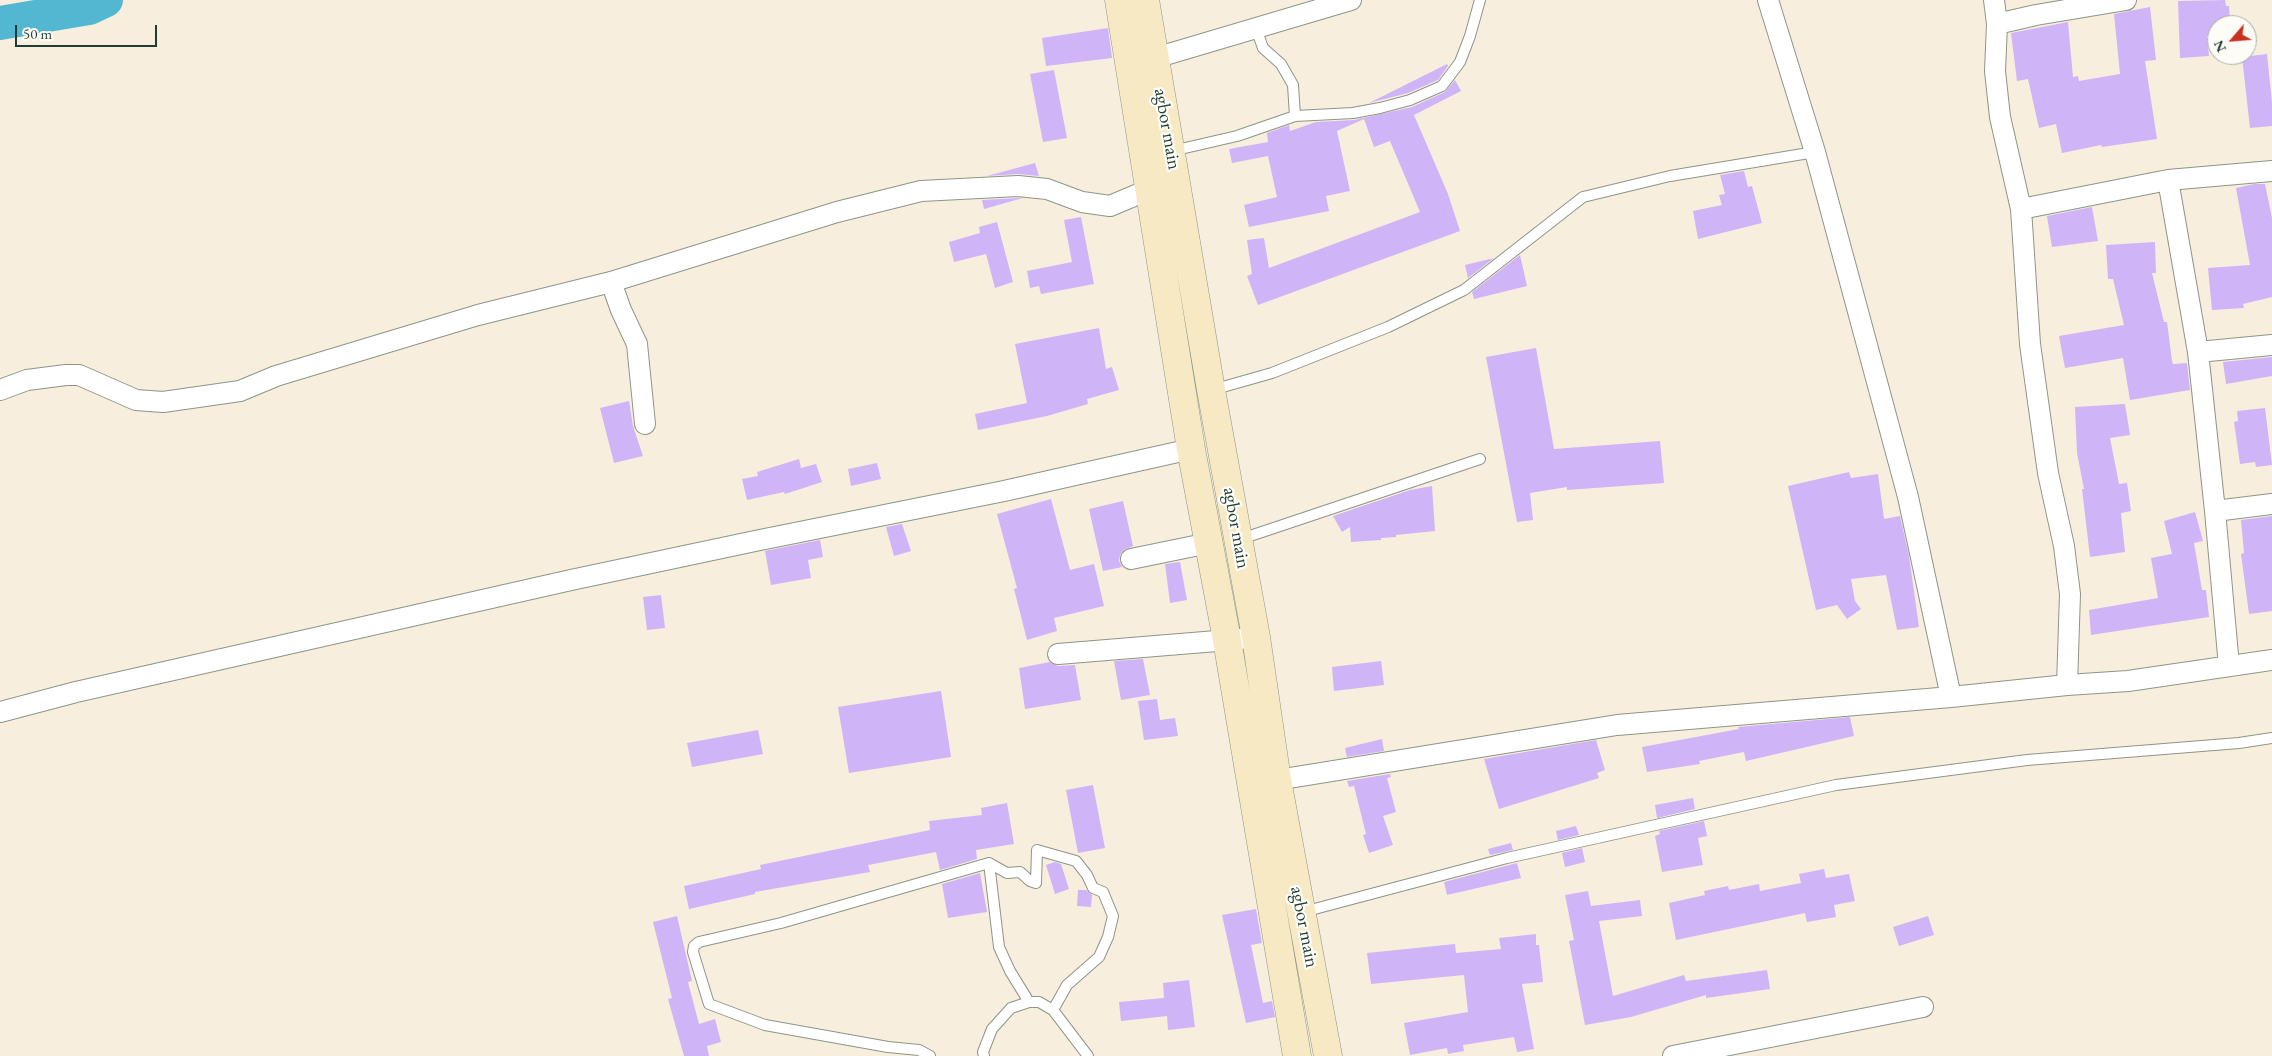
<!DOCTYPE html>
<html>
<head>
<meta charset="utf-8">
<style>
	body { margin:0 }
	#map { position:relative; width:2272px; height:1056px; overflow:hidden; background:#f8eedd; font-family:"EB Garamond",serif }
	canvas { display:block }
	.north { position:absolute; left:2207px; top:15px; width:50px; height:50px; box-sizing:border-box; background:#fdfcf7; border:1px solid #a4b0a9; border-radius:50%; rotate:243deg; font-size:14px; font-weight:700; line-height:20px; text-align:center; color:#1f3d34 }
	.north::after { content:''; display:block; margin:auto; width:18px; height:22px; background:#c8321e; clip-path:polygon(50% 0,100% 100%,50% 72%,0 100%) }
	.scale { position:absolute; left:15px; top:25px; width:142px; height:22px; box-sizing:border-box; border:2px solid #1f3d34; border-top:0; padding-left:6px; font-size:15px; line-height:18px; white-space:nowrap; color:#1f3d34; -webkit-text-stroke:4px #fdfcf7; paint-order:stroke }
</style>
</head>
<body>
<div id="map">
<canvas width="2272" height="1056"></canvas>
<div class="north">N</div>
<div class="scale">50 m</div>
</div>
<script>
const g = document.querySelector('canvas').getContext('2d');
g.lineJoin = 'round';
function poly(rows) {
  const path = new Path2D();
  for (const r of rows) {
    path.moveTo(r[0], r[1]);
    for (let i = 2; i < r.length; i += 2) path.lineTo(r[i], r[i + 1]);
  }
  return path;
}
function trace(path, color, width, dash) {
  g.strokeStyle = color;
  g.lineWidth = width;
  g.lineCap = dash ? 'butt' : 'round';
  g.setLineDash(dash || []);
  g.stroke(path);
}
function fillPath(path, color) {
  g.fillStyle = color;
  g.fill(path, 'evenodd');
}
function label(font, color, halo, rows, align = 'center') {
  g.font = font + ' "EB Garamond",serif';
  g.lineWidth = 4.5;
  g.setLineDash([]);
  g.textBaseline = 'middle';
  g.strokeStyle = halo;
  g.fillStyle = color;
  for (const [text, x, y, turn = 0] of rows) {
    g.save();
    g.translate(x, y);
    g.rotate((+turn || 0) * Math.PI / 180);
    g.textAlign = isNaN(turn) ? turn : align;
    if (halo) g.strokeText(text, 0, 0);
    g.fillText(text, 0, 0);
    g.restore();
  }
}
trace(poly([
	[0,23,89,8,106,0]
]), '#54b7d2', 34);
fillPath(poly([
	[2225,0,2226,6,2229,6,2230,25,2217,25,2217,35,2207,36,2209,56,2180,58,2178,1],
	[2150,7,2156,60,2145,61,2157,139,2102,147,2101,145,2062,153,2056,124,2039,128,2028,79,2017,81,2011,33,2068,22,2073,77,2078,76,2079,81,2120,74,2114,14],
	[1108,28,1112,58,1046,66,1042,38],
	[2267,54,2272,103,2272,126,2250,128,2242,57],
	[1447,64,1448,66,1438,80,1408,93,1369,103],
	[1054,70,1067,138,1043,142,1030,74],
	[1455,80,1461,91,1414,115,1448,194,1460,231,1258,305,1247,276,1252,274,1247,240,1264,238,1269,268,1420,212,1390,141,1374,147,1364,119,1337,131,1350,191,1326,196,1329,211,1249,227,1244,205,1277,197,1268,156,1232,163,1229,149,1268,142,1267,133,1289,125,1290,131,1316,122,1354,120,1412,107,1445,92],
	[1035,163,1039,176,1018,174,987,176],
	[1744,171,1748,187,1752,186,1762,223,1698,239,1693,211,1722,205,1719,195,1725,194,1720,175],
	[2254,184,2265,184,2272,218,2272,297,2243,304,2244,308,2212,310,2208,268,2250,265,2236,188],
	[1023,198,984,209,982,200,1018,198],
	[2092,207,2098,241,2052,247,2047,216],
	[1081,217,1094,284,1041,294,1039,286,1030,288,1027,271,1072,262,1064,220],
	[997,222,1013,282,995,288,986,254,954,262,949,242,980,233,979,227],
	[2155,242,2156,273,2152,273,2164,322,2167,322,2172,361,2173,364,2187,363,2190,390,2130,400,2123,358,2065,368,2059,336,2124,325,2113,279,2108,279,2106,245],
	[1520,255,1527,286,1474,299,1472,292],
	[1494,258,1468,278,1465,265],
	[1099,328,1106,369,1112,367,1119,390,1087,399,1088,404,1047,416,978,430,975,414,1027,403,1015,344],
	[1536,348,1554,449,1660,441,1664,483,1567,490,1567,487,1530,493,1533,520,1517,522,1486,357],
	[2272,357,2272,376,2226,384,2223,362],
	[629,401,633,426,643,456,614,463,600,408],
	[2125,404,2130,435,2110,438,2119,484,2127,483,2131,511,2121,513,2125,552,2090,557,2082,489,2084,489,2077,453,2075,407],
	[2265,408,2272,465,2256,467,2255,462,2240,464,2234,422,2238,421,2237,411],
	[799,459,801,468,816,464,822,482,785,494,784,492,747,500,742,479,758,476,757,472],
	[877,463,881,479,851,486,848,469],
	[1849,472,1851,478,1878,474,1884,519,1900,516,1909,556,1919,627,1897,630,1886,575,1851,579,1855,601,1861,609,1847,619,1837,605,1816,610,1788,486],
	[1432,486,1435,531,1396,535,1396,537,1381,538,1381,540,1351,542,1350,527,1342,532,1333,516,1410,490],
	[1051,499,1070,570,1094,564,1104,606,1054,618,1057,631,1027,640,1014,589,1017,588,997,514],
	[1123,501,1133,546,1124,550,1120,555,1119,561,1122,567,1103,571,1089,509],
	[2195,512,2203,541,2194,543,2202,590,2206,590,2209,617,2091,635,2089,610,2158,598,2151,558,2172,554,2164,521],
	[2272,516,2272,611,2249,614,2241,554,2244,553,2241,520],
	[902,524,911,551,894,556,886,527],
	[820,540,823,557,808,560,811,578,771,585,765,551],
	[1180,562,1187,600,1170,603,1165,564],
	[661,595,665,628,647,630,643,597],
	[1143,659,1150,695,1121,700,1114,661],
	[1381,661,1384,685,1334,691,1332,667],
	[1050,662,1058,666,1075,665,1081,700,1025,709,1019,668],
	[941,691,951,757,849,773,838,707],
	[1157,699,1160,720,1175,718,1178,736,1144,740,1138,701],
	[1850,717,1854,736,1746,761,1744,752,1699,761,1700,764,1647,772,1642,747,1739,729,1738,727],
	[758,730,763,754,692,767,687,743],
	[1382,739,1384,751,1347,757,1345,748],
	[1596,740,1605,770,1597,773,1599,778,1499,809,1484,759],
	[1390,774,1391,777,1387,778,1396,812,1383,816,1393,845,1369,853,1363,835,1366,834,1354,786,1349,787,1347,781],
	[1093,785,1105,848,1078,853,1066,790],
	[1693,798,1695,809,1657,818,1655,805],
	[1007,803,1014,844,976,850,977,859,940,870,936,852,868,865,870,872,755,892,755,894,689,909,684,886,761,869,760,865,930,830,929,821,982,815,981,808],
	[1704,821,1707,836,1698,838,1703,865,1662,872,1655,836,1660,834,1659,831],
	[1576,826,1579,835,1558,840,1556,831],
	[1511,843,1513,850,1490,855,1488,849],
	[1582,848,1585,862,1565,867,1562,853],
	[1055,862,1061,864,1069,889,1055,894,1046,865],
	[1517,863,1521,878,1447,895,1444,882],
	[1824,869,1826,878,1849,874,1855,901,1834,905,1836,917,1807,922,1805,913,1676,940,1669,903,1705,895,1704,891,1728,886,1729,890,1759,884,1760,891,1801,883,1799,874],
	[980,873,987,912,948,918,942,884],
	[1078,890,1086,890,1092,895,1091,907,1077,906],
	[1588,891,1591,906,1640,900,1642,916,1599,921,1613,996,1684,975,1686,981,1767,970,1770,989,1706,998,1706,995,1631,1017,1585,1025,1569,941,1574,940,1565,895],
	[1256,909,1262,943,1251,945,1263,1003,1272,1001,1275,1017,1246,1023,1222,915],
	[677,916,692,981,688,982,699,1024,715,1019,721,1042,707,1046,709,1056,684,1056,668,999,672,998,653,922],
	[1928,916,1934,935,1899,946,1893,927],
	[1536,934,1536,945,1539,945,1543,982,1522,984,1534,1049,1517,1052,1514,1037,1463,1045,1464,1051,1448,1054,1447,1048,1410,1055,1404,1023,1468,1012,1464,975,1371,984,1367,953,1455,944,1456,953,1501,949,1499,938],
	[1189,980,1195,1027,1168,1030,1167,1016,1121,1021,1119,1002,1164,998,1163,983]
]), '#d0b4f8');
const service = poly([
	[1295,116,1353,113,1380,108,1410,100,1442,86,1460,62,1470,36,1480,0],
	[1172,151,1237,136,1295,116,1293,85,1281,64,1263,48,1256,28],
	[1212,390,1272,373,1388,327,1464,290,1583,197,1670,176,1815,152],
	[1238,540,1480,459],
	[989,863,999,947,1010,971,1029,1002],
	[1303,912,1507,858,1836,785,2027,760,2239,743,2272,738],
	[930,1056,919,1050,888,1047,765,1025,709,1004,693,952,694,946,699,942,781,923,989,863,1007,873,1020,872,1030,881,1036,883,1037,850,1076,861,1087,875,1093,888,1103,892,1113,916,1108,937,1099,957,1067,985,1053,1010],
	[984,1056,983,1052,992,1029,1011,1008,1029,1002,1039,1002,1053,1010,1088,1056]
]);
const minor = poly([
	[1768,0,1815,152,1908,497,1951,697],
	[1994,0,1997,24,1995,71,2000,117,2021,209,2030,344,2048,473,2064,546,2070,594,2067,685],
	[1997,24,2036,15,2126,0],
	[1155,58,1351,0],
	[2021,209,2168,180],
	[611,282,621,310,637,344,645,424],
	[2198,352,2272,345],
	[0,390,27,380,66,375,79,375,136,400,163,402,240,391,276,376,478,315,611,282,837,212,921,191,1018,186,1047,189,1082,202,1110,206,1148,190],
	[2215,511,2198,352,2168,180,2272,171],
	[1131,559,1209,543],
	[1058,654,1241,639],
	[2229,666,2215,511,2272,504],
	[0,712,76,692,571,580,755,541,1004,491,1191,449],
	[1277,780,1617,725,1951,697,2067,685,2128,681,2272,660],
	[1673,1056,1923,1007]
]);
const secondary = poly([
	[1119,0,1191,449,1227,640,1297,1056],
	[1145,0,1211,390,1256,637,1277,780,1328,1056]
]);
trace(service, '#8c9688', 12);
trace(minor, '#8c9688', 22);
trace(secondary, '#8c9688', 29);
trace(service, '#fff', 10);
trace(minor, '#fff', 20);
trace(secondary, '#f7e9c3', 28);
label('19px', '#1f3d34', '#fdfcf7', [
	["agbor main",1167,129,80],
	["agbor main",1236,528,80],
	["agbor main",1304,927,79]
]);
</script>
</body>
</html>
